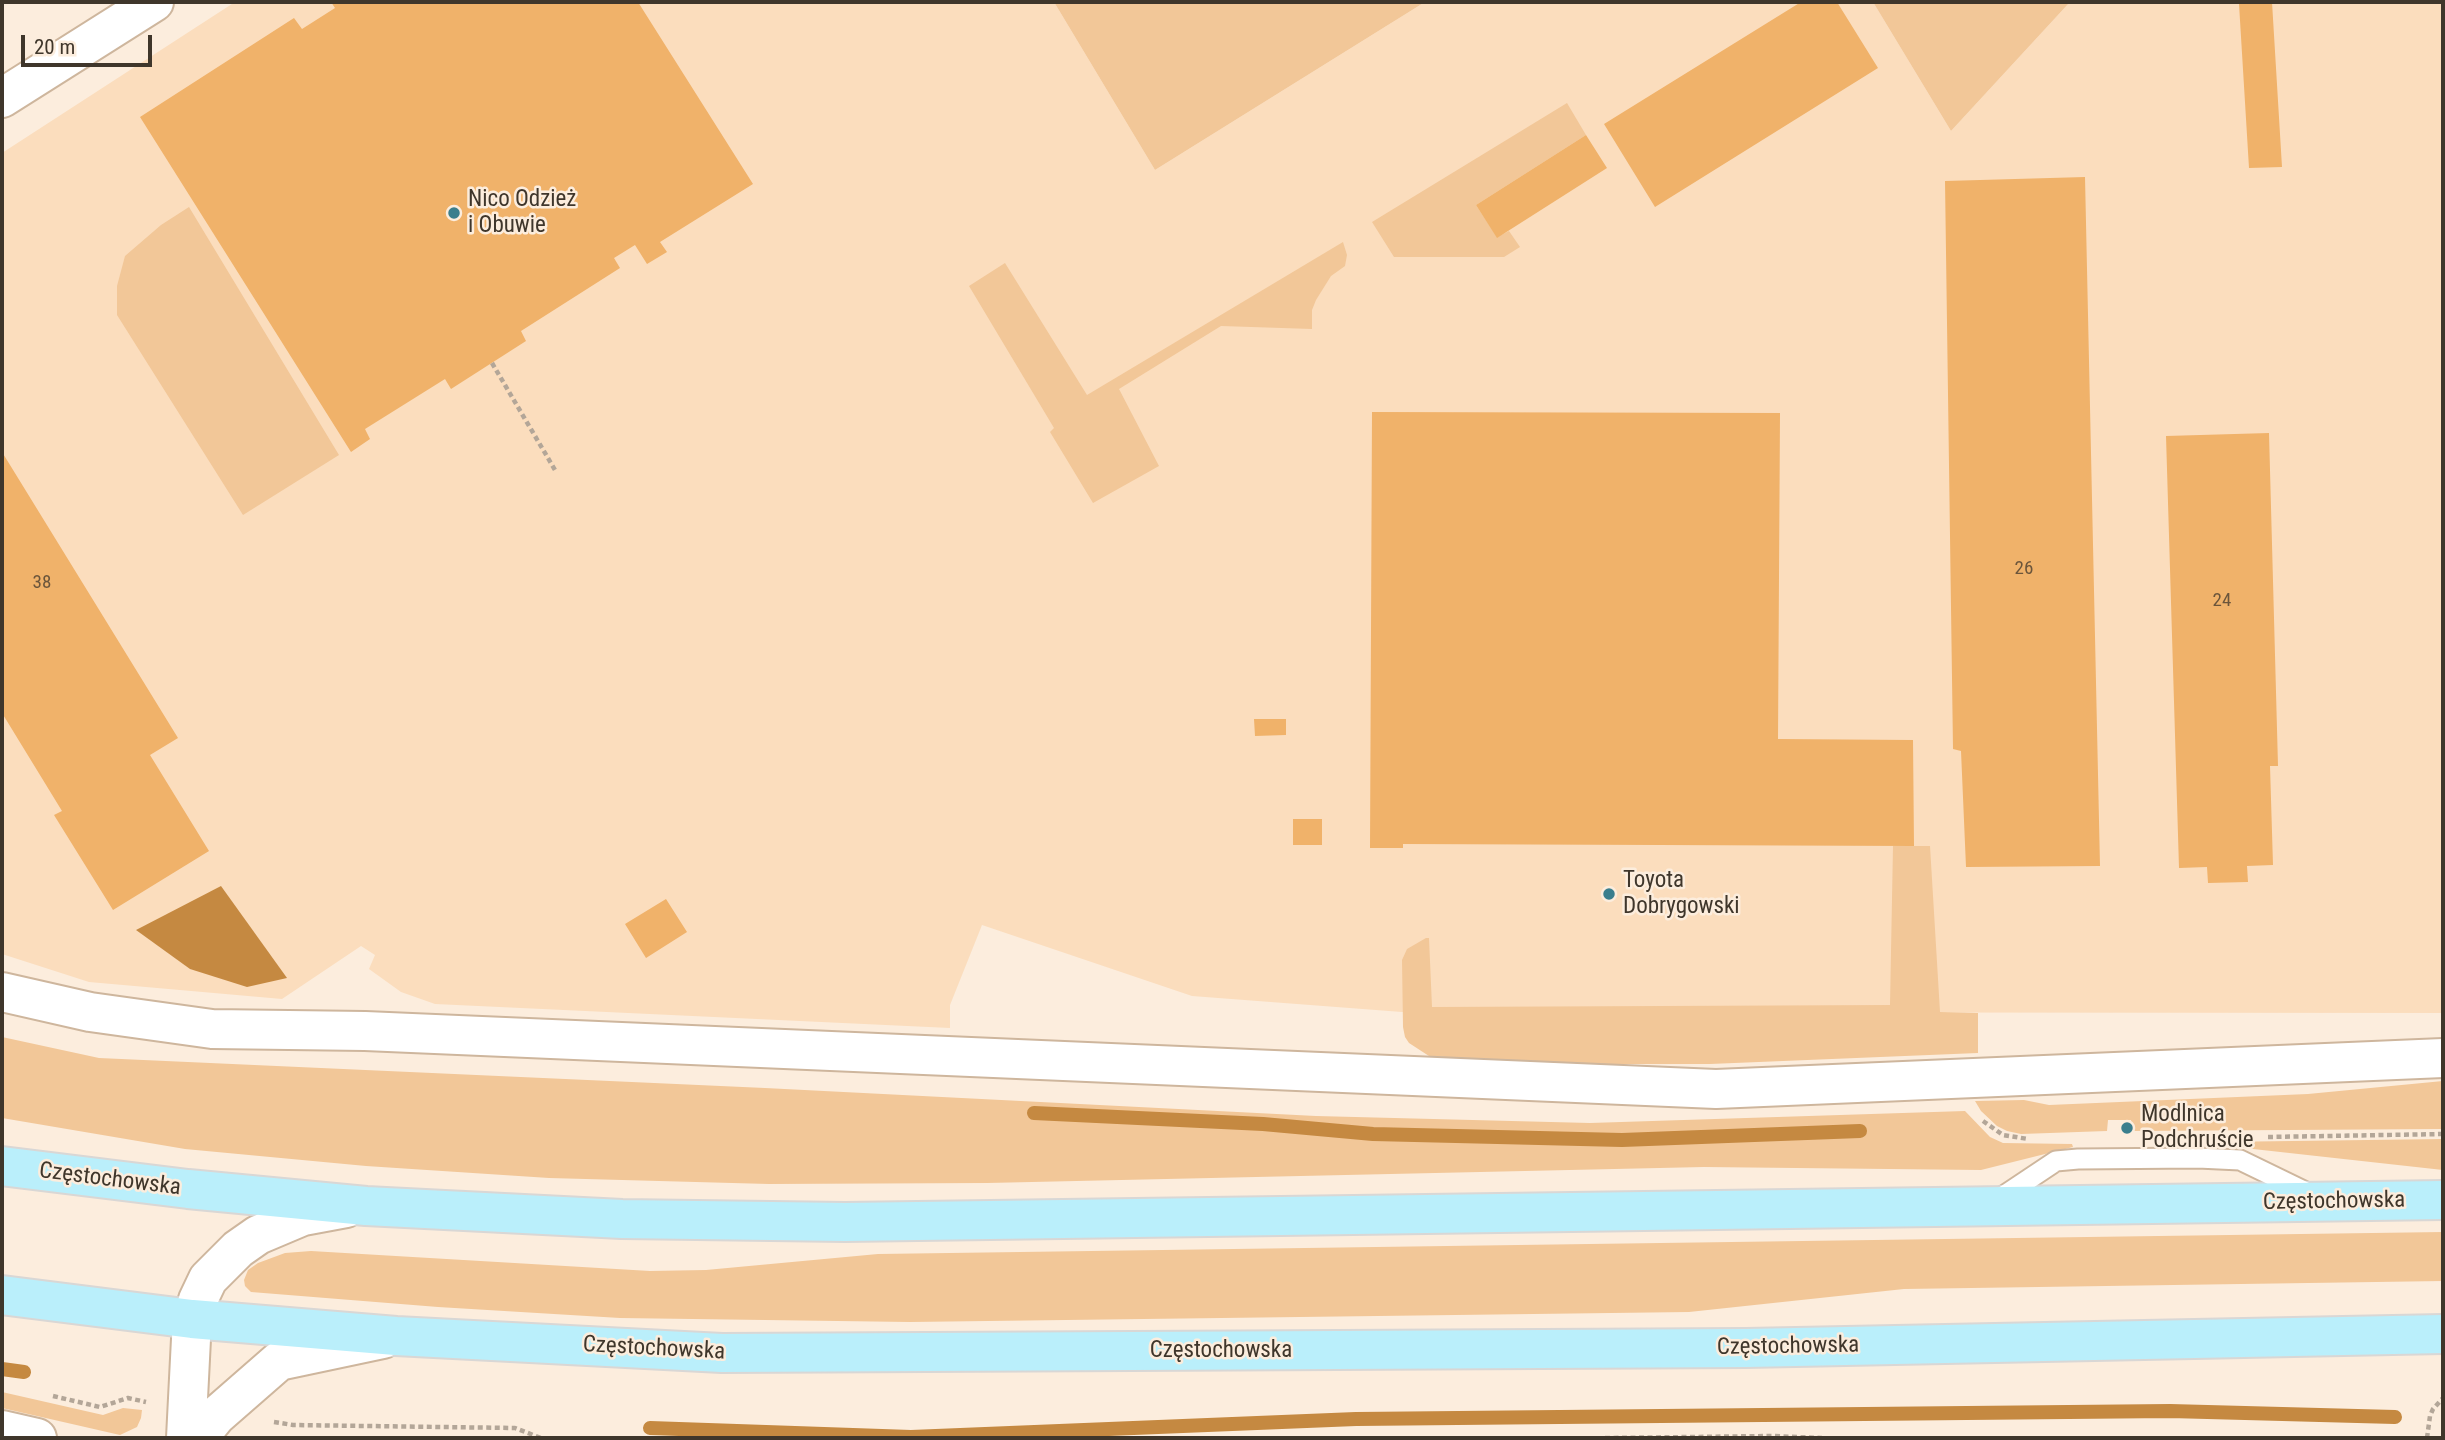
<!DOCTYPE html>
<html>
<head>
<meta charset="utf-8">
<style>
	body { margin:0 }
	#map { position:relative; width:2445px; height:1440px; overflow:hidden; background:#fceddd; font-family:"Roboto Condensed",sans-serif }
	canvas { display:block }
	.frame { position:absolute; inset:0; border:4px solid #3f362b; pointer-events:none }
	.scale { position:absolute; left:21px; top:35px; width:131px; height:32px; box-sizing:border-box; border:4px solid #3f362b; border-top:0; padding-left:9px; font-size:21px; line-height:24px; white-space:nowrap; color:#3f362b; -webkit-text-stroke:5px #fceddd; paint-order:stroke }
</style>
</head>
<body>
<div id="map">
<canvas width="2445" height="1440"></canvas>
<div class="frame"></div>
<div class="scale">20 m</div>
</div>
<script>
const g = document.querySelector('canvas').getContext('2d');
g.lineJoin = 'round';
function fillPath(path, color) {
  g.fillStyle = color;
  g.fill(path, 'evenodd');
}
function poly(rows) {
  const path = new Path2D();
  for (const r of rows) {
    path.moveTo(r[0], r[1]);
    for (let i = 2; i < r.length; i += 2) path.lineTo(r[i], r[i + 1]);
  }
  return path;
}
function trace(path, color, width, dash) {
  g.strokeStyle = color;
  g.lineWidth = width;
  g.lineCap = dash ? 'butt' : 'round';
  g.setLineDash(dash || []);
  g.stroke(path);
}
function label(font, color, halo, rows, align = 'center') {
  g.font = font + ' "Roboto Condensed",sans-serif';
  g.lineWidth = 5;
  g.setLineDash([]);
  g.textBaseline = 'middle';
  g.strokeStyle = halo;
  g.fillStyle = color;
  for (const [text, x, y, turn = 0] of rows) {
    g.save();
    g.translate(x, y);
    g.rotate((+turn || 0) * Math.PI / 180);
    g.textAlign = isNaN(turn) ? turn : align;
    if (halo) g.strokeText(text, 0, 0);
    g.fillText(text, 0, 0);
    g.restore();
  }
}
fillPath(poly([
	[235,2,1054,2,1155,170,1425,2,1873,2,1951,131,2070,2,2443,2,2443,1013,1402,1012,1192,996,982,925,950,1005,950,1028,435,1004,401,992,369,969,375,955,361,946,282,999,89,982,2,954,2,153]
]), '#fbddbd');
fillPath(poly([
	[1054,2,1425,2,1155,170],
	[1873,2,2070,2,1951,131],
	[1567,103,1586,135,1476,205,1497,237,1509,231,1520,247,1504,257,1394,257,1372,222],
	[189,207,339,455,243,515,117,315,117,286,125,256,161,225],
	[1343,242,1347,255,1345,266,1331,276,1316,300,1312,310,1312,329,1221,326,1119,389,1159,466,1093,503,1050,432,1054,428,969,286,1005,263,1087,395],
	[1893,846,1930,846,1940,1012,1978,1013,1978,1053,1710,1064,1551,1064,1429,1056,1409,1043,1405,1037,1403,1027,1402,960,1407,949,1426,938,1429,938,1432,1007,1890,1005],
	[2,1037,99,1058,765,1088,1316,1116,1590,1123,1965,1111,1990,1137,2003,1143,2072,1144,2073,1147,1981,1170,1704,1167,987,1183,769,1184,549,1178,366,1166,185,1149,2,1118],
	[2443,1081,2443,1129,2132,1131,2131,1120,2108,1120,2107,1131,2021,1134,2007,1131,1997,1126,1981,1111,1975,1101,2024,1100,2049,1105,2308,1094],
	[2443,1139,2443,1170,2217,1145,2217,1142],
	[2443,1232,2443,1281,1904,1289,1689,1312,910,1322,620,1318,438,1307,251,1292,245,1286,244,1280,248,1270,258,1263,285,1253,311,1251,650,1271,706,1270,878,1254],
	[2,1392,103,1415,123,1408,142,1410,141,1418,137,1427,120,1435,2,1408]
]), '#f2c798');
fillPath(poly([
	[221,886,287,978,247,987,190,969,136,930]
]), '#c58941');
trace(poly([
	[1034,1113,1263,1124,1373,1134,1622,1140,1860,1131],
	[2,1369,24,1372],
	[650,1428,911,1437,1356,1419,2170,1411,2395,1417]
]), '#c58941', 14);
fillPath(poly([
	[331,2,638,2,753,184,660,242,667,252,647,264,635,245,614,258,620,268,521,331,526,341,451,389,445,379,365,429,370,439,351,452,140,117,294,18,302,29,335,8],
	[1801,2,1837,2,1878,68,1655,207,1604,124],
	[2272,2,2282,167,2249,168,2239,4],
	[1586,135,1607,168,1497,238,1476,205],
	[2085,177,2100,866,1966,867,1961,751,1953,749,1945,181],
	[1372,412,1780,413,1778,739,1913,740,1914,846,1403,844,1403,848,1370,848],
	[2269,433,2278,766,2270,766,2273,865,2247,866,2248,882,2208,883,2207,867,2179,868,2166,436],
	[2,452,178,738,150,755,209,851,113,910,54,815,62,811,2,713],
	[1254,719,1286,719,1286,735,1255,736],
	[1293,819,1322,819,1322,845,1293,845],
	[666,899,687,932,646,958,625,924]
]), '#f0b26a');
const lane = poly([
	[1996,1201,2056,1161,2078,1159,2198,1158,2240,1160,2310,1194]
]);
const street = poly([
	[2,98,154,2],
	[2,992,90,1012,212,1029,365,1031,1716,1089,2443,1058],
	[2,1430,37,1438]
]);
const secondary = poly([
	[186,1438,192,1319,198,1300,208,1279,238,1249,258,1235,303,1216,346,1208],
	[198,1438,216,1416,279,1361,383,1339]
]);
const primary = poly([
	[2,1166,188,1189,366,1206,622,1219,845,1222,2443,1200],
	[2,1295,192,1319,396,1336,722,1353,1746,1348,2443,1334]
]);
trace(lane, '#ceb69d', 23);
trace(street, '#ceb69d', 42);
trace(secondary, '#ceb69d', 42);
trace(primary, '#d9d7d5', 42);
trace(poly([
	[492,363,555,470],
	[1983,1121,2003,1135,2028,1139],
	[2268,1137,2443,1134],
	[53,1396,100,1407,128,1398,146,1402],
	[274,1422,293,1425,515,1428,541,1438],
	[1605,1438,1772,1436,1822,1438],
	[2427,1438,2430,1416,2433,1409,2443,1398]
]), '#b3a698', 4.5, [5, 3.5]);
trace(lane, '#fff', 19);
trace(street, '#fff', 38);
trace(secondary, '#fff', 38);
trace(primary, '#baeffb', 38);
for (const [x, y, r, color] of [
	[454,213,7,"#3a7e8d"],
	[1609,894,7,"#3a7e8d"],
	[2127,1128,7,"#3a7e8d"]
]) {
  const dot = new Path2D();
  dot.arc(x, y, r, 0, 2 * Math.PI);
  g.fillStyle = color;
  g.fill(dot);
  trace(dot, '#fceddd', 2.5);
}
label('19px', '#6b553b', null, [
	["26",2024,569],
	["38",42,583],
	["24",2222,601]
]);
label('23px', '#3f362b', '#fceddd', [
	["Nico Odzież",468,200],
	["i Obuwie",468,226],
	["Toyota",1623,881],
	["Dobrygowski",1623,907],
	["Modlnica",2141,1115],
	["Podchruście",2141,1141]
], 'left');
label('23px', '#3f362b', '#fceddd', [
	["Częstochowska",110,1180,7],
	["Częstochowska",2334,1202,-1],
	["Częstochowska",1788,1347,-1],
	["Częstochowska",654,1349,3],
	["Częstochowska",1221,1351]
]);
</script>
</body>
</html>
